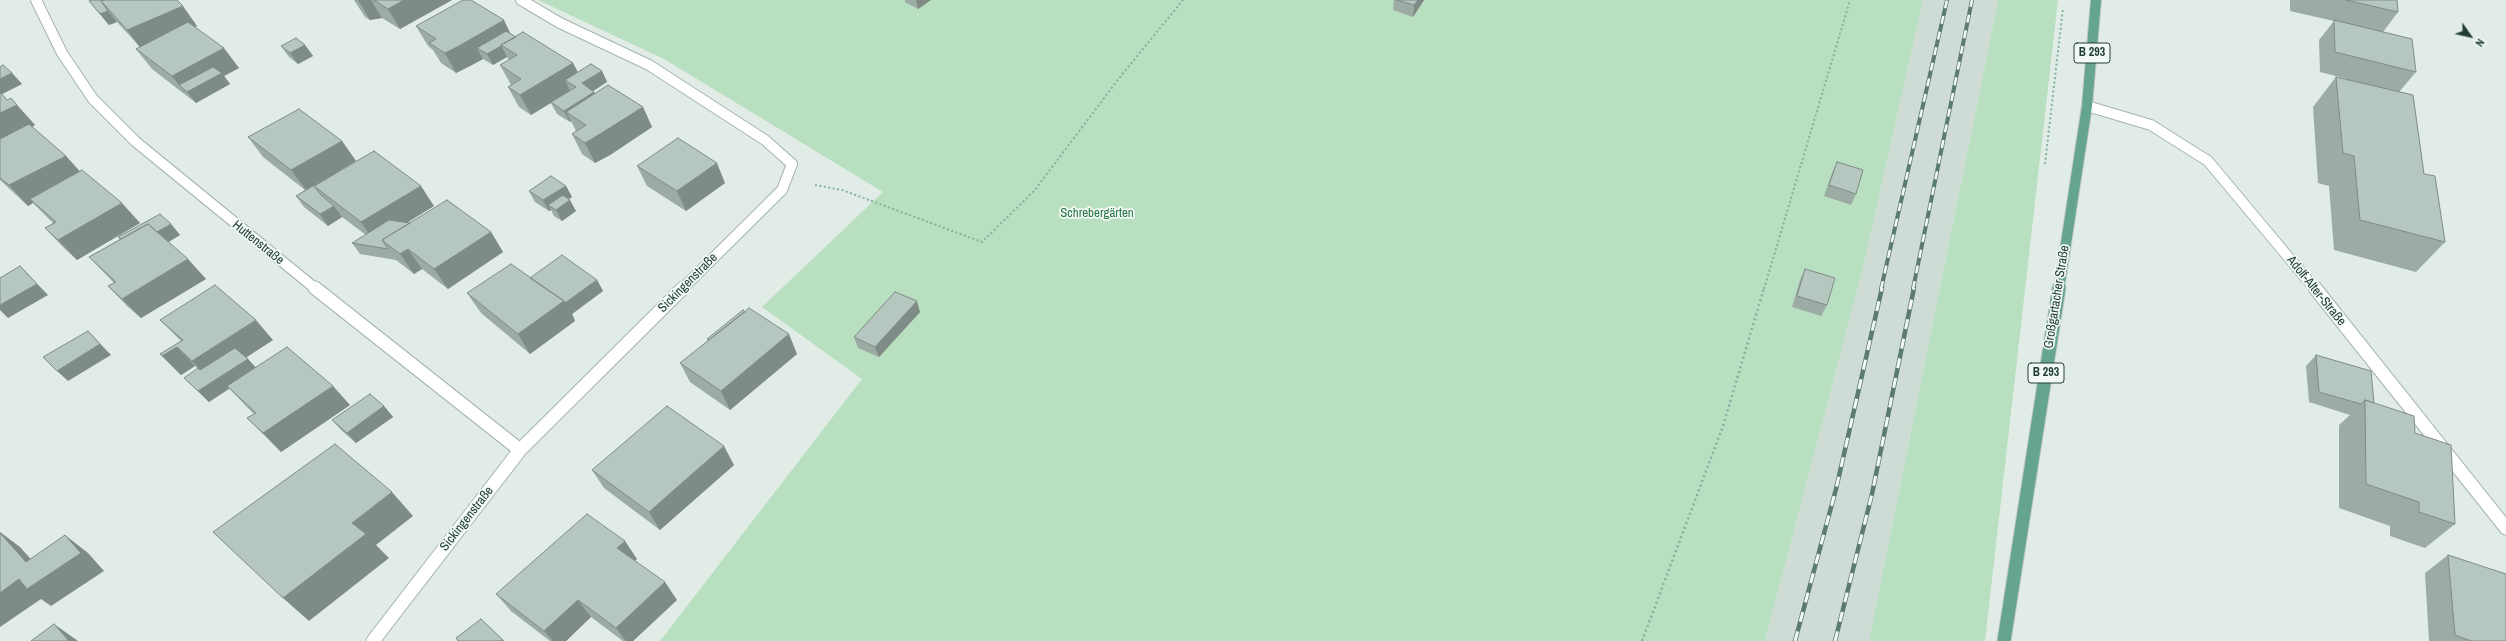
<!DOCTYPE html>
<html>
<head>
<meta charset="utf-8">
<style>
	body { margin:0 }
	#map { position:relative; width:2506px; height:641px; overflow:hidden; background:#e1ece7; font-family:"Archivo Narrow",sans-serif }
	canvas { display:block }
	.north { position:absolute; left:2450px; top:16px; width:40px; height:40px; -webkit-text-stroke:3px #f2f9f5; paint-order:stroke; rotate:124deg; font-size:11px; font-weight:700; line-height:16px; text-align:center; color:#213e35 }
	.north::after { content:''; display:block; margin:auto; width:14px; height:18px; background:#213e35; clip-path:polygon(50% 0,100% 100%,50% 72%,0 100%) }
</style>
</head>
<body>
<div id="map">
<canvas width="2506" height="641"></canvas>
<div class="north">N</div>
</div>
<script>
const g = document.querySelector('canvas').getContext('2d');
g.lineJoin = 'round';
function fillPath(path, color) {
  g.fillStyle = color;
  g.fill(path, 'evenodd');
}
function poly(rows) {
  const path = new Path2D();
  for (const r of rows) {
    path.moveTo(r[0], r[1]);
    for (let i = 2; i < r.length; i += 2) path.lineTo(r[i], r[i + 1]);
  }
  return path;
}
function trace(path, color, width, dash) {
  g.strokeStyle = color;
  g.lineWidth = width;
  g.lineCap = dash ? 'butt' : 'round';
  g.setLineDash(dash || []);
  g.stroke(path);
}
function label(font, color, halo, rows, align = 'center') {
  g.font = font + ' "Archivo Narrow",sans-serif';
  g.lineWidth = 3.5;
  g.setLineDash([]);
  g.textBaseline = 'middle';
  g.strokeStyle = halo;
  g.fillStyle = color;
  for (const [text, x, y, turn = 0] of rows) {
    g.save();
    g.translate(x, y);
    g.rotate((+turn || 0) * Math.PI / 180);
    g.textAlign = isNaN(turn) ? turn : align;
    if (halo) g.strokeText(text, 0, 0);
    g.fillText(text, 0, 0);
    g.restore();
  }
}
fillPath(poly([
	[1923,0,1998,0,1869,641,1765,641,1863,268]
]), '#cfdcd6');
fillPath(poly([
	[538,0,1923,0,1863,268,1765,641,660,641,862,379,762,307,883,192,664,59],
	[1998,0,2058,0,1985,641,1869,641]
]), '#b9dfc1');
const minorFar1 = poly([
	[36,0,62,53,93,99,136,142,316,289],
	[521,0,560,23,649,65,765,140,792,164,782,190,682,289],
	[2087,106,2151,125,2208,161,2315,289]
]);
const minor = poly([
	[315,288,520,450],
	[2315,288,2506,528],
	[373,641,520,450,683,288]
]);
const majorFar1 = poly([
	[2059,289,2087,106,2096,0]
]);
const major = poly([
	[2004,641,2059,288]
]);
trace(minorFar1, '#a4b4ae', 12);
trace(minor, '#a4b4ae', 15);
trace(majorFar1, '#c1c9c6', 12);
trace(major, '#c1c9c6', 15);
trace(poly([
	[2045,164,2063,8],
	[815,185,842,190,982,242,1034,191,1120,77,1183,0],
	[1764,289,1850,0]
]), '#80b2a0', 2, [2, 2.5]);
trace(poly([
	[1642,641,1723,426,1764,288]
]), '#80b2a0', 2.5, [2, 3]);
trace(minorFar1, '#fff', 10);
trace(minor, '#fff', 13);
trace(majorFar1, '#64a491', 10);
trace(major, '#64a491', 13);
const railFar1 = poly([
	[1881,289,1947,0],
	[1913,289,1972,0]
]);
const rail = poly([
	[1795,641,1836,489,1882,288],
	[1835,641,1872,494,1914,288]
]);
trace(railFar1, '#5b7a70', 4);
trace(rail, '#5b7a70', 4.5);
trace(railFar1, '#f2f9f5', 2.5, [8]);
trace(rail, '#f2f9f5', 3, [10]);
fillPath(poly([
	[354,0,452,0,400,29,382,18,370,20,365,17],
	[905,0,931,0,918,9,905,2],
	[1394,0,1424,0,1413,17,1393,10],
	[2290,0,2397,0,2398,12,2383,32,2416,72,2399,92,2445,242,2416,272,2334,250,2329,186,2318,183,2313,107,2336,77,2348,79,2320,72,2319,40,2334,21,2290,11],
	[89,1,197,26,195,27,239,68,224,76,230,84,196,103,152,69,136,49,140,47,117,22,109,25],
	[416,26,510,33,516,37,573,63,578,72,602,71,607,82,593,91,595,93,643,107,652,127,610,155,595,163,582,154,572,134,576,131,571,121,570,122,557,114,551,103,531,115,519,107,508,87,511,85,500,65,509,60,507,57,493,65,483,59,470,66,456,73,441,63,433,50,428,46],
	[305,45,313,56,298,64,289,57,281,46],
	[0,67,12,73,22,84,2,94,7,100,17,105,35,125,32,127,66,156,80,172,140,223,77,260,64,248,45,228,53,223,33,203,28,206,0,180],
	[248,137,342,141,356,161,339,171,434,206,407,223,491,232,503,252,448,289,422,269,414,274,396,260,360,254,352,243,366,235,342,217,328,226,304,207,296,196,305,190,263,157],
	[1837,162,1856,194,1851,205,1824,196,1832,173],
	[637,166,725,183,686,211,647,186],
	[566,186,572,197,568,199,576,211,562,221,554,216,551,210,549,211,535,202,529,191],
	[171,224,180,235,169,242,206,279,141,318,127,306,108,286,114,283,89,257,120,239,118,237],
	[1805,269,1827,305,1821,316,1792,307,1800,280],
	[530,278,597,280,603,291,572,314,575,321,530,354,481,313,467,293],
	[920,312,879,357,858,348,854,337],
	[160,320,273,340,246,357,255,367,350,405,281,452,247,418,254,414,245,405,229,388,209,402,184,378,198,369,195,366,181,375,160,354,181,341],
	[707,339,797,354,730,410,690,382,680,363,708,341],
	[2316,355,2374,403,2415,433,2455,524,2425,548,2390,536,2390,526,2339,508,2339,425,2350,415,2309,402,2306,366],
	[384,406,393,417,356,443,341,430,332,420],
	[734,465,660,530,604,488,592,470],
	[2448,555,2506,641,2429,641,2425,573],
	[637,559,635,560,677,600,633,641,623,641,591,617,566,641,550,641,511,611,496,594]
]), '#9daba5');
fillPath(poly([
	[358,0,371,0,382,18,370,20],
	[404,0,452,0,400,29,388,9],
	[916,0,931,0,918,9],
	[1418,0,1424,0,1413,17,1414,5],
	[183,6,197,26,142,50,127,30],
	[108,11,117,22,109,25,100,14],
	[504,20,513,39,501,45,507,57,493,65,487,54,477,48,483,59,470,66,456,73,445,53],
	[305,45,313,56,298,64,290,53],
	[224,48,239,68,224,76,230,84,196,103,187,92,179,85,172,76],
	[573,63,583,83,602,71,607,82,587,95,565,80,570,91,531,115,520,95],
	[12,73,22,84,0,95,0,79],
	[594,92,600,103,566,112,571,121,570,122,564,111],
	[17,105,35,125,0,142,0,113],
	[643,107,652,127,610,155,595,163,585,143],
	[342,141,356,161,306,190,291,170],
	[66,156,84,176,30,199,33,203,28,206,9,185],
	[717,163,725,183,686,211,677,191],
	[421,186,434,206,375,242,361,222],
	[566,186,572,197,554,209,548,205,551,210,549,211,543,200],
	[570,200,576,211,562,221,556,210],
	[122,203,140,223,77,260,58,240],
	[334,206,342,217,328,226,320,214],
	[171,224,180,235,140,258,130,248],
	[491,232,503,252,448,289,434,269],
	[408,249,422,269,414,274,400,254],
	[188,259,206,279,141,318,122,299],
	[20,266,48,295,8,318,0,310,0,305],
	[597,280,603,291,572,314,575,321,530,354,518,334,564,301],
	[917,301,920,312,879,357,875,347],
	[256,320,273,340,210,381,192,361],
	[88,331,111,355,68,381,57,371],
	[789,334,797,354,730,410,721,391],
	[177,347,195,366,181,375,162,356],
	[248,359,258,370,209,402,198,391],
	[333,386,350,405,281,452,263,433],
	[384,406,393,417,356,443,347,433],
	[724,446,734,465,660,530,649,512],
	[392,492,413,516,376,545,389,558,309,621,283,598,352,523],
	[0,532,20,547,46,576,65,535,88,553,104,571,51,606,41,599,0,627,0,593,26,562,0,533],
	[625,541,637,559,629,565,617,548],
	[665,582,677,600,633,641,626,641,616,628],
	[578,600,591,617,566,641,553,641,544,631],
	[54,624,78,641,69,641]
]), '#7f8b86');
const building = poly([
	[92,0,104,0,101,1,108,11,100,14,89,1,92,0],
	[104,0,177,0,183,6,127,30,101,1,104,0],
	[374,0,404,0,388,9,374,0],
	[463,0,471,0,504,20,459,46,445,53,429,43,436,39,416,26,463,0],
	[1397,0,1418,0,1414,5,1397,0],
	[2346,0,2397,0,2398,12,2346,0],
	[2334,20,2412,39,2416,72,2335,52,2334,20],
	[188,22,224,48,172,76,136,49,188,22],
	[506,31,516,37,501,45,501,46,487,54,477,48,506,31],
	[523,32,573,63,520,95,508,87,521,79,500,65,517,55,501,45,523,32],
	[296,38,305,45,290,53,281,46,296,38],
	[591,64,602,71,582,83,594,92,564,111,551,102,576,87,565,80,591,64],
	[3,65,12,73,0,79,0,67,3,65],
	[213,67,222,73,187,92,179,85,213,67],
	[2336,77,2413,95,2424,174,2435,176,2445,242,2360,220,2354,156,2343,153,2336,77],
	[608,85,643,107,600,134,585,143,572,134,586,125,566,112,608,85],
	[0,92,7,100,11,98,17,105,0,113,0,92],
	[299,109,342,141,291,170,248,137,299,109],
	[29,124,66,156,9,185,0,178,0,139,29,124],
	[678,138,717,163,677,191,637,166,678,138],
	[374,151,421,186,361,222,314,186,374,151],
	[1837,162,1863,170,1856,194,1829,185,1837,162],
	[82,170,122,203,58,240,45,228,56,222,30,199,82,170],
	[338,171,339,171,314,186,321,195,334,206,320,214,296,196,338,171],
	[551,176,566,186,543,200,529,191,551,176],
	[563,195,570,200,556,210,548,205,563,195],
	[447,200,491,232,434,269,408,249,400,254,382,240,447,200],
	[160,214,171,224,157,232,148,224,121,239,118,237,160,214],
	[389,220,410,223,382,240,388,249,352,243,389,220],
	[148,224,188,259,122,299,108,286,116,282,89,257,148,224],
	[562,255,597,280,565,303,564,301,530,278,562,255],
	[511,264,564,301,518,334,467,293,511,264],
	[20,266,37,284,0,305,0,278,20,266],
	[1805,269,1835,278,1827,305,1797,296,1805,269],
	[215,285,256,320,192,361,177,347,162,356,160,354,183,340,160,320,215,285],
	[895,292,917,301,875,347,854,337,895,292],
	[749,308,789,334,721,391,680,363,749,308],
	[743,310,745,312,709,340,707,339,743,310],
	[88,331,100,344,57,371,43,357,88,331],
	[287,347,333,386,263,433,247,418,256,413,227,386,287,347],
	[235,348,248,359,198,391,184,378,198,368,200,370,235,348],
	[2316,355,2371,371,2374,403,2365,400,2361,404,2319,392,2316,355],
	[370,394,384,406,347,433,332,420,370,394],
	[2365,400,2414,416,2415,433,2451,445,2455,524,2419,512,2419,502,2366,484,2365,400],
	[667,406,724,446,649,512,592,470,667,406],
	[335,444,392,492,352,523,366,534,283,598,213,532,335,444],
	[587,514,625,541,617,548,665,582,616,628,578,600,544,631,496,594,587,514],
	[0,533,26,562,65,535,81,553,27,589,19,579,0,593,0,533],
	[2448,555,2506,574,2506,641,2471,641,2455,635,2448,555],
	[481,619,504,641,458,641,456,638,481,619],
	[54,624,69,641,31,641,54,624]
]);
fillPath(building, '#b6c7c0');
trace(building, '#7f8b86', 1);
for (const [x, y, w] of [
	[2092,53,36],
	[2046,373,36]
]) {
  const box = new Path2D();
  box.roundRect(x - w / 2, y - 10, w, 20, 3);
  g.fillStyle = '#f2f9f5';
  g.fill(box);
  trace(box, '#213e35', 1);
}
label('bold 12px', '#213e35', null, [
	["B 293",2092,53],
	["B 293",2046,373]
]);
label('13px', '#297744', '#f2f9f5', [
	["Schrebergärten",1097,214]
]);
label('13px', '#213e35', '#f2f9f5', [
	["Huttenstraße",258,243,39],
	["Sickingenstraße",688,283,-45],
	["Adolf-Alter-Straße",2316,291,51],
	["Großgartacher Straße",2057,297,-81],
	["Sickingenstraße",467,519,-52]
]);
</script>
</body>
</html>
